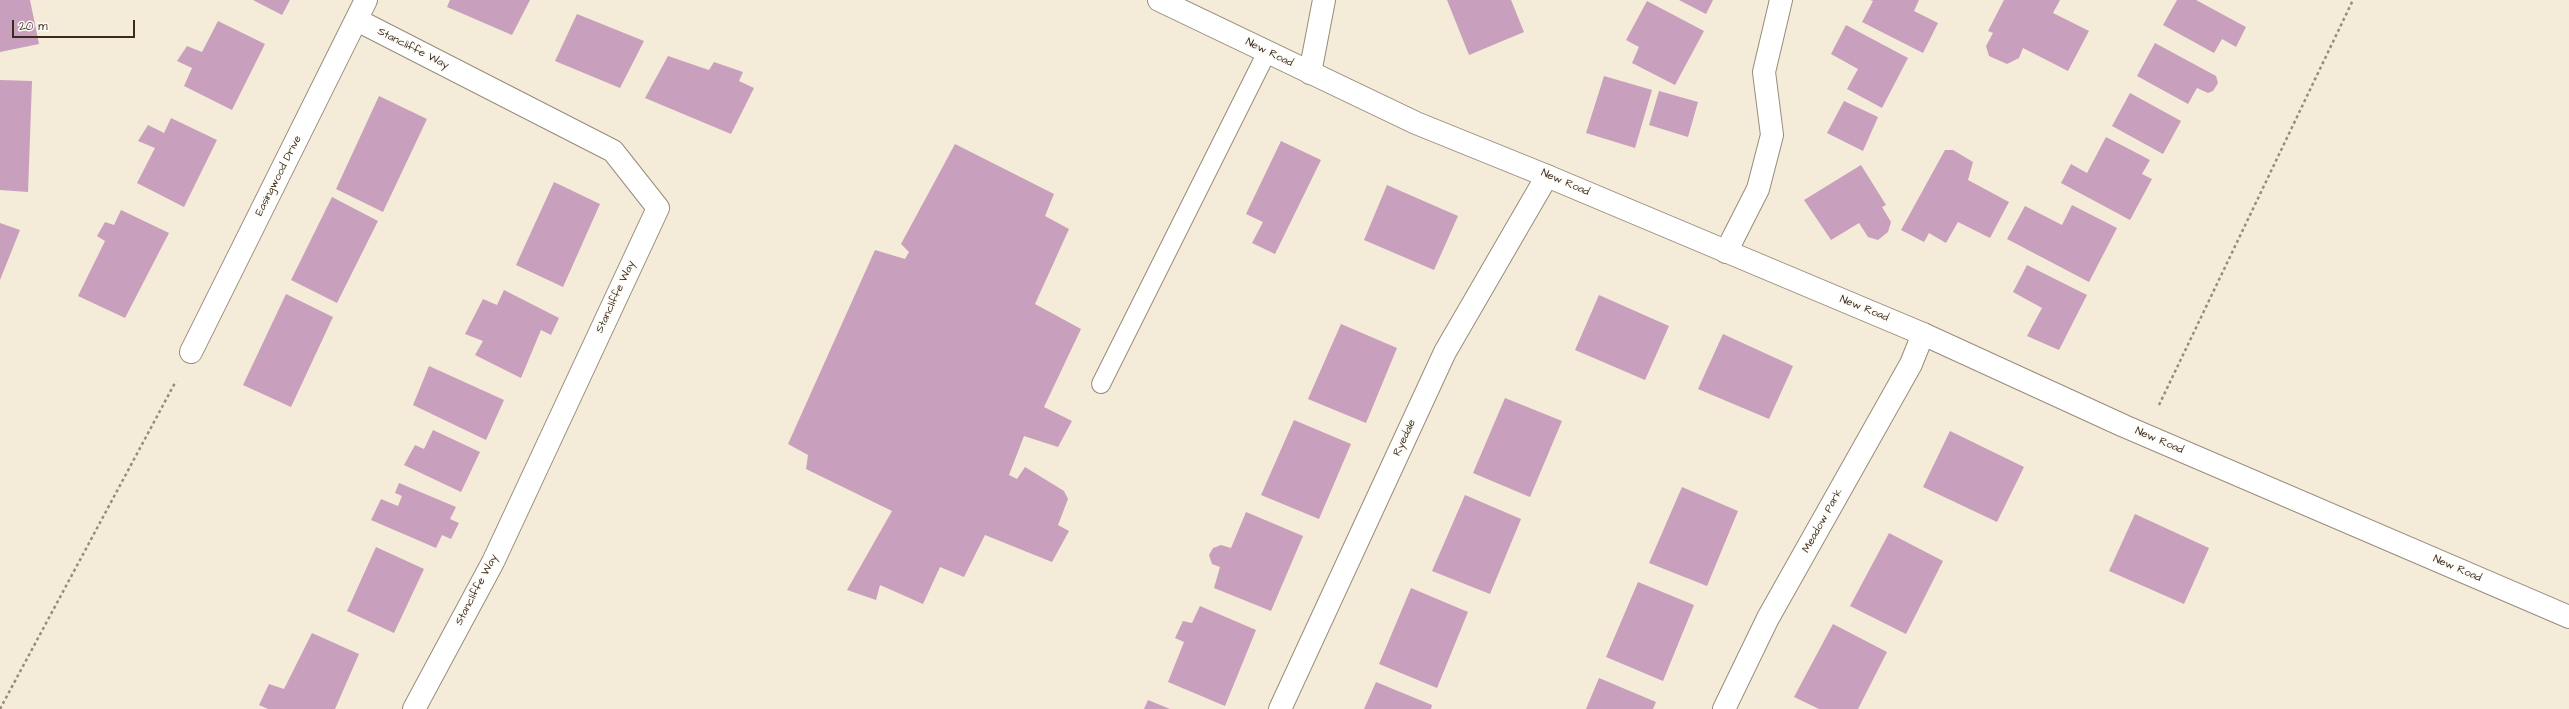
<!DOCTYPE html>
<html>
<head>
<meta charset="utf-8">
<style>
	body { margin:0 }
	#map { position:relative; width:2569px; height:709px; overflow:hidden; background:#f4ecd8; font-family:"Architects Daughter",sans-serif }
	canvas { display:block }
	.scale { position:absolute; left:12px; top:20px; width:123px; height:18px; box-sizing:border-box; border:2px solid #3b2a1e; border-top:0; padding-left:5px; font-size:12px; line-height:14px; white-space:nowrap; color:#3b2a1e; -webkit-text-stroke:3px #fdfcf7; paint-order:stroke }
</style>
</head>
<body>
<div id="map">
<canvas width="2569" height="709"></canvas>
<div class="scale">20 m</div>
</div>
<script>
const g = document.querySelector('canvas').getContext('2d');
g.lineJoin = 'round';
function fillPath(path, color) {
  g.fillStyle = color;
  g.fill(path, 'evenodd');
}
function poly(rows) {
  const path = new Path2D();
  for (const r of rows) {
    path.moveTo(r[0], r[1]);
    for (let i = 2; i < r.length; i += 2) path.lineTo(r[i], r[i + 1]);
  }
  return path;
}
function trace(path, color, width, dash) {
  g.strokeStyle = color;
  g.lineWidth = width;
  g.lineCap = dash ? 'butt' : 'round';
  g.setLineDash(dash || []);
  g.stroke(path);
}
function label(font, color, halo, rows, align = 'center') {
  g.font = font + ' "Architects Daughter",sans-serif';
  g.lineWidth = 3.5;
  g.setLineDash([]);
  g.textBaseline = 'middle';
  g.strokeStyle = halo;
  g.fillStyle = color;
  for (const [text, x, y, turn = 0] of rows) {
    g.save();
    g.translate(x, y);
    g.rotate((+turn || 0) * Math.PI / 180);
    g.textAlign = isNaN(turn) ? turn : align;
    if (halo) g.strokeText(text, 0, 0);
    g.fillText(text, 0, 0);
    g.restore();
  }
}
fillPath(poly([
	[0,0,30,0,39,44,0,52],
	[253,0,290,0,282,15],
	[450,0,530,0,512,35,447,7],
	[1447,0,1511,0,1524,32,1469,55],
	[1679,0,1713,0,1706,14],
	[1870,0,1919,0,1914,11,1938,23,1923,53,1862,22,1873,1],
	[2004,0,2060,0,2053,13,2089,31,2068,71,2023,48,2019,58,2007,64,1989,56,1986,46,1993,33,1988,31],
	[2177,0,2196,0,2246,27,2236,47,2222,39,2214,53,2163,25],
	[1647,1,1704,31,1675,85,1632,63,1639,47,1626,40],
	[577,14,644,41,620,88,555,61],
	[218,21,265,44,232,110,184,86,192,68,177,61,187,46,202,52],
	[1846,25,1908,58,1882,108,1847,89,1858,69,1831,54],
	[2155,43,2216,76,2218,83,2213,91,2208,93,2197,88,2188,104,2137,76],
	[668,56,709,70,714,62,743,72,739,81,754,88,731,134,645,98],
	[1604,76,1652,90,1635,148,1586,133],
	[0,80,32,81,28,192,0,190],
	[1659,91,1698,102,1688,137,1649,125],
	[2130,93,2181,121,2163,154,2112,126],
	[379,96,427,119,383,212,336,189],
	[1844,101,1878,117,1863,151,1827,133],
	[171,118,217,140,184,207,137,183,155,148,138,141,148,125,164,133],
	[2106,137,2150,160,2142,174,2152,179,2130,220,2061,183,2071,164,2087,173],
	[1281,141,1321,160,1275,254,1252,243,1263,222,1246,214],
	[955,144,1054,194,1045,216,1069,229,1035,304,1081,329,1044,407,1072,421,1058,447,1024,436,1009,475,1017,479,1025,467,1064,491,1068,499,1058,525,1069,531,1052,562,985,535,964,577,940,567,923,604,880,585,876,600,847,590,892,511,806,469,808,455,788,444,875,250,905,259,909,252,901,244],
	[1945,150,1953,150,1973,162,1968,180,2009,202,1990,238,1958,222,1946,243,1929,233,1924,242,1901,230],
	[1861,165,1886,205,1882,207,1891,222,1888,232,1878,240,1868,237,1859,223,1831,240,1804,200],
	[554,182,600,204,563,287,516,265],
	[1387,185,1458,216,1434,270,1364,240],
	[332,197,378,221,337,303,291,280],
	[2072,205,2117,228,2089,282,2007,239,2025,206,2062,225],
	[121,210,169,233,125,318,78,296,105,241,97,236,105,222,114,225],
	[0,223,20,230,0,280],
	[2027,265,2087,295,2059,350,2027,336,2042,308,2013,292],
	[504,290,559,318,551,335,541,330,521,378,475,355,483,341,465,334,483,299,497,305],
	[286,294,333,317,291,407,243,385],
	[1599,295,1669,326,1645,380,1575,350],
	[1341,324,1397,348,1366,423,1308,399],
	[1723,334,1793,366,1769,419,1698,389],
	[429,366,504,400,486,440,413,405],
	[1505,398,1562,421,1530,497,1473,473],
	[1294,420,1351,444,1319,519,1261,495],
	[433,430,480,452,461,492,404,465,415,445,424,449],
	[1950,431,2024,467,1997,522,1923,487],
	[399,483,456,507,450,519,459,523,451,539,442,535,436,548,371,520,381,499,398,506,402,496,395,493],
	[1682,487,1738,511,1707,586,1649,563],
	[1465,495,1521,519,1490,594,1432,571],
	[1246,512,1303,536,1271,611,1214,588,1220,567,1212,564,1209,555,1213,548,1221,545,1231,548],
	[2135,514,2209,548,2184,604,2109,571],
	[1889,533,1943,561,1906,634,1850,606],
	[376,547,424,569,394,633,347,611],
	[1638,582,1694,605,1663,681,1606,657],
	[1411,588,1468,612,1437,688,1379,664],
	[1200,606,1256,630,1225,706,1168,682,1184,642,1175,638,1183,621,1192,623],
	[1833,624,1887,652,1858,709,1819,709,1794,697],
	[312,633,359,654,335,709,268,709,259,705,269,684,284,689],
	[1599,678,1656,702,1653,709,1586,709],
	[1376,682,1432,705,1431,709,1364,709],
	[1148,700,1170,709,1144,709]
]), '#c89fbc');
const service = poly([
	[1101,384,1267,52]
]);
const minor = poly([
	[357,20,613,151,658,208,493,562,414,709],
	[1310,73,1324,0],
	[1726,252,1758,189,1772,135,1764,72,1781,0],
	[191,352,366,0],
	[1280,709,1445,352,1547,176],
	[1724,709,1768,618,1911,364,1923,334]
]);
const tertiary = poly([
	[1159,0,1416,123,1547,176,1923,334,2124,426,2569,617]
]);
trace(service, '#988b7b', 20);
trace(minor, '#988b7b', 24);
trace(tertiary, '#988b7b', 24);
trace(poly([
	[2159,405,2353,0],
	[0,709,176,381]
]), '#988b7b', 2.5, [3, 3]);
trace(service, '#fff', 18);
trace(minor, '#fff', 22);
trace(tertiary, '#fff', 22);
label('11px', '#3b2a1e', '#fdfcf7', [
	["Stancliffe Way",413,49,27],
	["New Road",1269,53,26],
	["Easingwood Drive",279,176,-63],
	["New Road",1565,183,23],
	["Stancliffe Way",616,297,-65],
	["New Road",1864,309,22],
	["Ryedale",1405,438,-65],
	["New Road",2159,441,23],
	["Meadow Park",1823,521,-61],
	["New Road",2457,569,23],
	["Stancliffe Way",477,590,-62]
]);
</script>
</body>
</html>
